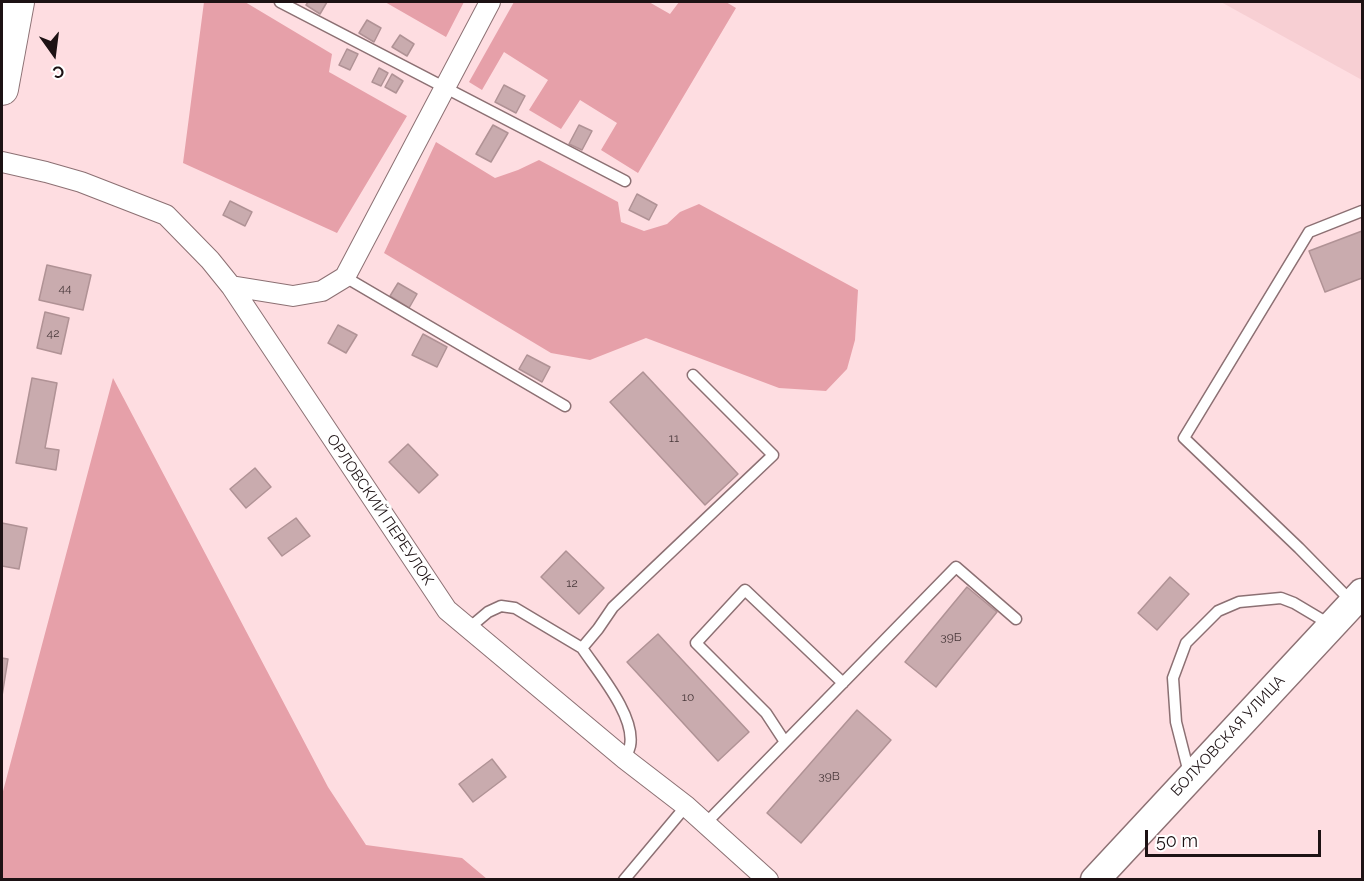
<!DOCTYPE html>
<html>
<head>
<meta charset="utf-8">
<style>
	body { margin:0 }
	#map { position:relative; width:1364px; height:881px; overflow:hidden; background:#fedde1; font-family:Raleway,sans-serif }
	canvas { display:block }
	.frame { position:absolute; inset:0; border:3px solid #1d1214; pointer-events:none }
	.north { position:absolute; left:24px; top:24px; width:60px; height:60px; -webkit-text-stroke:4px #fff; paint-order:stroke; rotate:166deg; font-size:16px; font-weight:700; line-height:24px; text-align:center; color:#1d1214 }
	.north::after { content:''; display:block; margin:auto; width:21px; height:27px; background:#1d1214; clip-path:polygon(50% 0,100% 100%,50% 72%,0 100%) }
	.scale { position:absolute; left:1145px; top:830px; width:176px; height:27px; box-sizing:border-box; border:3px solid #1d1214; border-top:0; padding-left:8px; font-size:18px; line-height:21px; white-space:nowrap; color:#1d1214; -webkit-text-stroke:4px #fff; paint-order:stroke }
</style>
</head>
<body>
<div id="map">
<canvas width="1364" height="881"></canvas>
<div class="frame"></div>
<div class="north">С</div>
<div class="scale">50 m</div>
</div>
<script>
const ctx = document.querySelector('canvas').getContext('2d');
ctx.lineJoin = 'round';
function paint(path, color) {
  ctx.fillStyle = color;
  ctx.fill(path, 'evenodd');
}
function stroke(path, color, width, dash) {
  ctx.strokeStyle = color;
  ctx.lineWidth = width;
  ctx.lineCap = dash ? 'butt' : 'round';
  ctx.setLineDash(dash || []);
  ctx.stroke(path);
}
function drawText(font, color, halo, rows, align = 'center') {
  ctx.font = font + ' Raleway,sans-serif';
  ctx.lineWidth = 6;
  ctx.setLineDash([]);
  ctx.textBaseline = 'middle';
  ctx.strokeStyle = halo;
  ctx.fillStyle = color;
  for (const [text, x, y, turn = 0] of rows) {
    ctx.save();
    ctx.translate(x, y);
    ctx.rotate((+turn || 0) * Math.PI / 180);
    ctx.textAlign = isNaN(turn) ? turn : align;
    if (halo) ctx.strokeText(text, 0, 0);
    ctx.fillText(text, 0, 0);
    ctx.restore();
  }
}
paint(new Path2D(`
	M1221 2H1362V80Z`), '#f7cfd3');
paint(new Path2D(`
	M204 2H245L332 54 329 72 407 116 337 233 183 163Z
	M385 2H464L446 37Z
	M514 2H649L670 14 679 2H726L736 8 638 173 601 150 617 123 580 100 561 129 529 110 548 80 504 52 482 90 469 82Z
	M436 142 495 178 518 170 539 160 618 202 621 222 644 231 667 224 680 212 699 204 858 290 855 340 847 369 826 391 779 388 646 338 590 360 551 353 384 253Z
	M113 378 328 787 366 845 462 858 487 879H2V795Z`), '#e6a0a9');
const building = new Path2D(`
	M308 2H327L320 14 306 5Z
	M367 20 381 28 374 42 359 33Z
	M400 35 414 44 407 56 392 47Z
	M347 49 358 54 350 70 339 65Z
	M379 68 388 73 381 86 372 82Z
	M392 74 403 81 396 93 385 87Z
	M504 85 525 96 516 113 495 102Z
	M493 125 508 133 491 162 476 154Z
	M579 125 592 131 582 150 569 144Z
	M637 194 657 205 649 220 629 210Z
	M230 201 252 212 245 226 223 215Z
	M1362 231V278L1325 292 1309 251Z
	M47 265 91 275 83 310 39 300Z
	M398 283 417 294 409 308 390 296Z
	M45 312 69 318 61 354 37 348Z
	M338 325 357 335 346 353 328 343Z
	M423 334 447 347 437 367 412 355Z
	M527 355 550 367 542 382 519 369Z
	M643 372 738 474 705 505 610 402Z
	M32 378 57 383 45 448 59 450 56 470 16 463Z
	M408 444 438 475 419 493 389 462Z
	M255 468 271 487 246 508 230 489Z
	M296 518 310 536 282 556 268 538Z
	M2 523 27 528 19 569 2 566Z
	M566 551 604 588 579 614 541 577Z
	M1170 577 1189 594 1157 630 1138 613Z
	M967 587 997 612 936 687 905 662Z
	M658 634 749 732 718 761 627 662Z
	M2 658 8 659 2 696Z
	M857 710 891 740 801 843 767 813Z
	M492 759 506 777 473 802 459 784Z`);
paint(building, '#c9abae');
stroke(building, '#b09295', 1.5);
const service = new Path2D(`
	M280 2 625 181
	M345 277 565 406
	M1353 603 1299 548 1184 438 1309 232 1362 211
	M469 628 488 612 501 606 515 608 582 648
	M785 742 766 713 696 643 745 590 843 683
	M625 759C627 755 629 750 630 746 636 716 598 672 582 648L598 629 613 607 773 455 693 375
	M1189 773 1176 722 1173 678 1186 643 1218 611 1239 602 1281 598 1294 603 1331 625
	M705 824 956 567 1016 619
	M624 880 686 806`);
const minor = new Path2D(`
	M2 162 46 172 81 182 166 215 210 260 231 286 447 610 625 759 686 806 768 880
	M231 286 293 296 322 291 345 277 490 2`);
const secondary = new Path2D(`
	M1095 880 1362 593`);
const primary = new Path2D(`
	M2 89 18 2`);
stroke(service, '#8c7073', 13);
stroke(minor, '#8c7073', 22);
stroke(secondary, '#8c7073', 31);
stroke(primary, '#8c7073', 34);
stroke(service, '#fff', 10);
stroke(minor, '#fff', 20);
stroke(secondary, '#fff', 28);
stroke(primary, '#fff', 32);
drawText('12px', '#48383a', null, [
	["44",65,288],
	["42",53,333],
	["11",674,438],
	["12",572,583],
	["39Б",951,637],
	["10",688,697],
	["39В",829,776]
]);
drawText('15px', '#1d1214', '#fff', [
	["ОРЛОВСКИЙ ПЕРЕУЛОК",380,510,56],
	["БОЛХОВСКАЯ УЛИЦА",1228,736,-47]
]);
</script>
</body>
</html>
